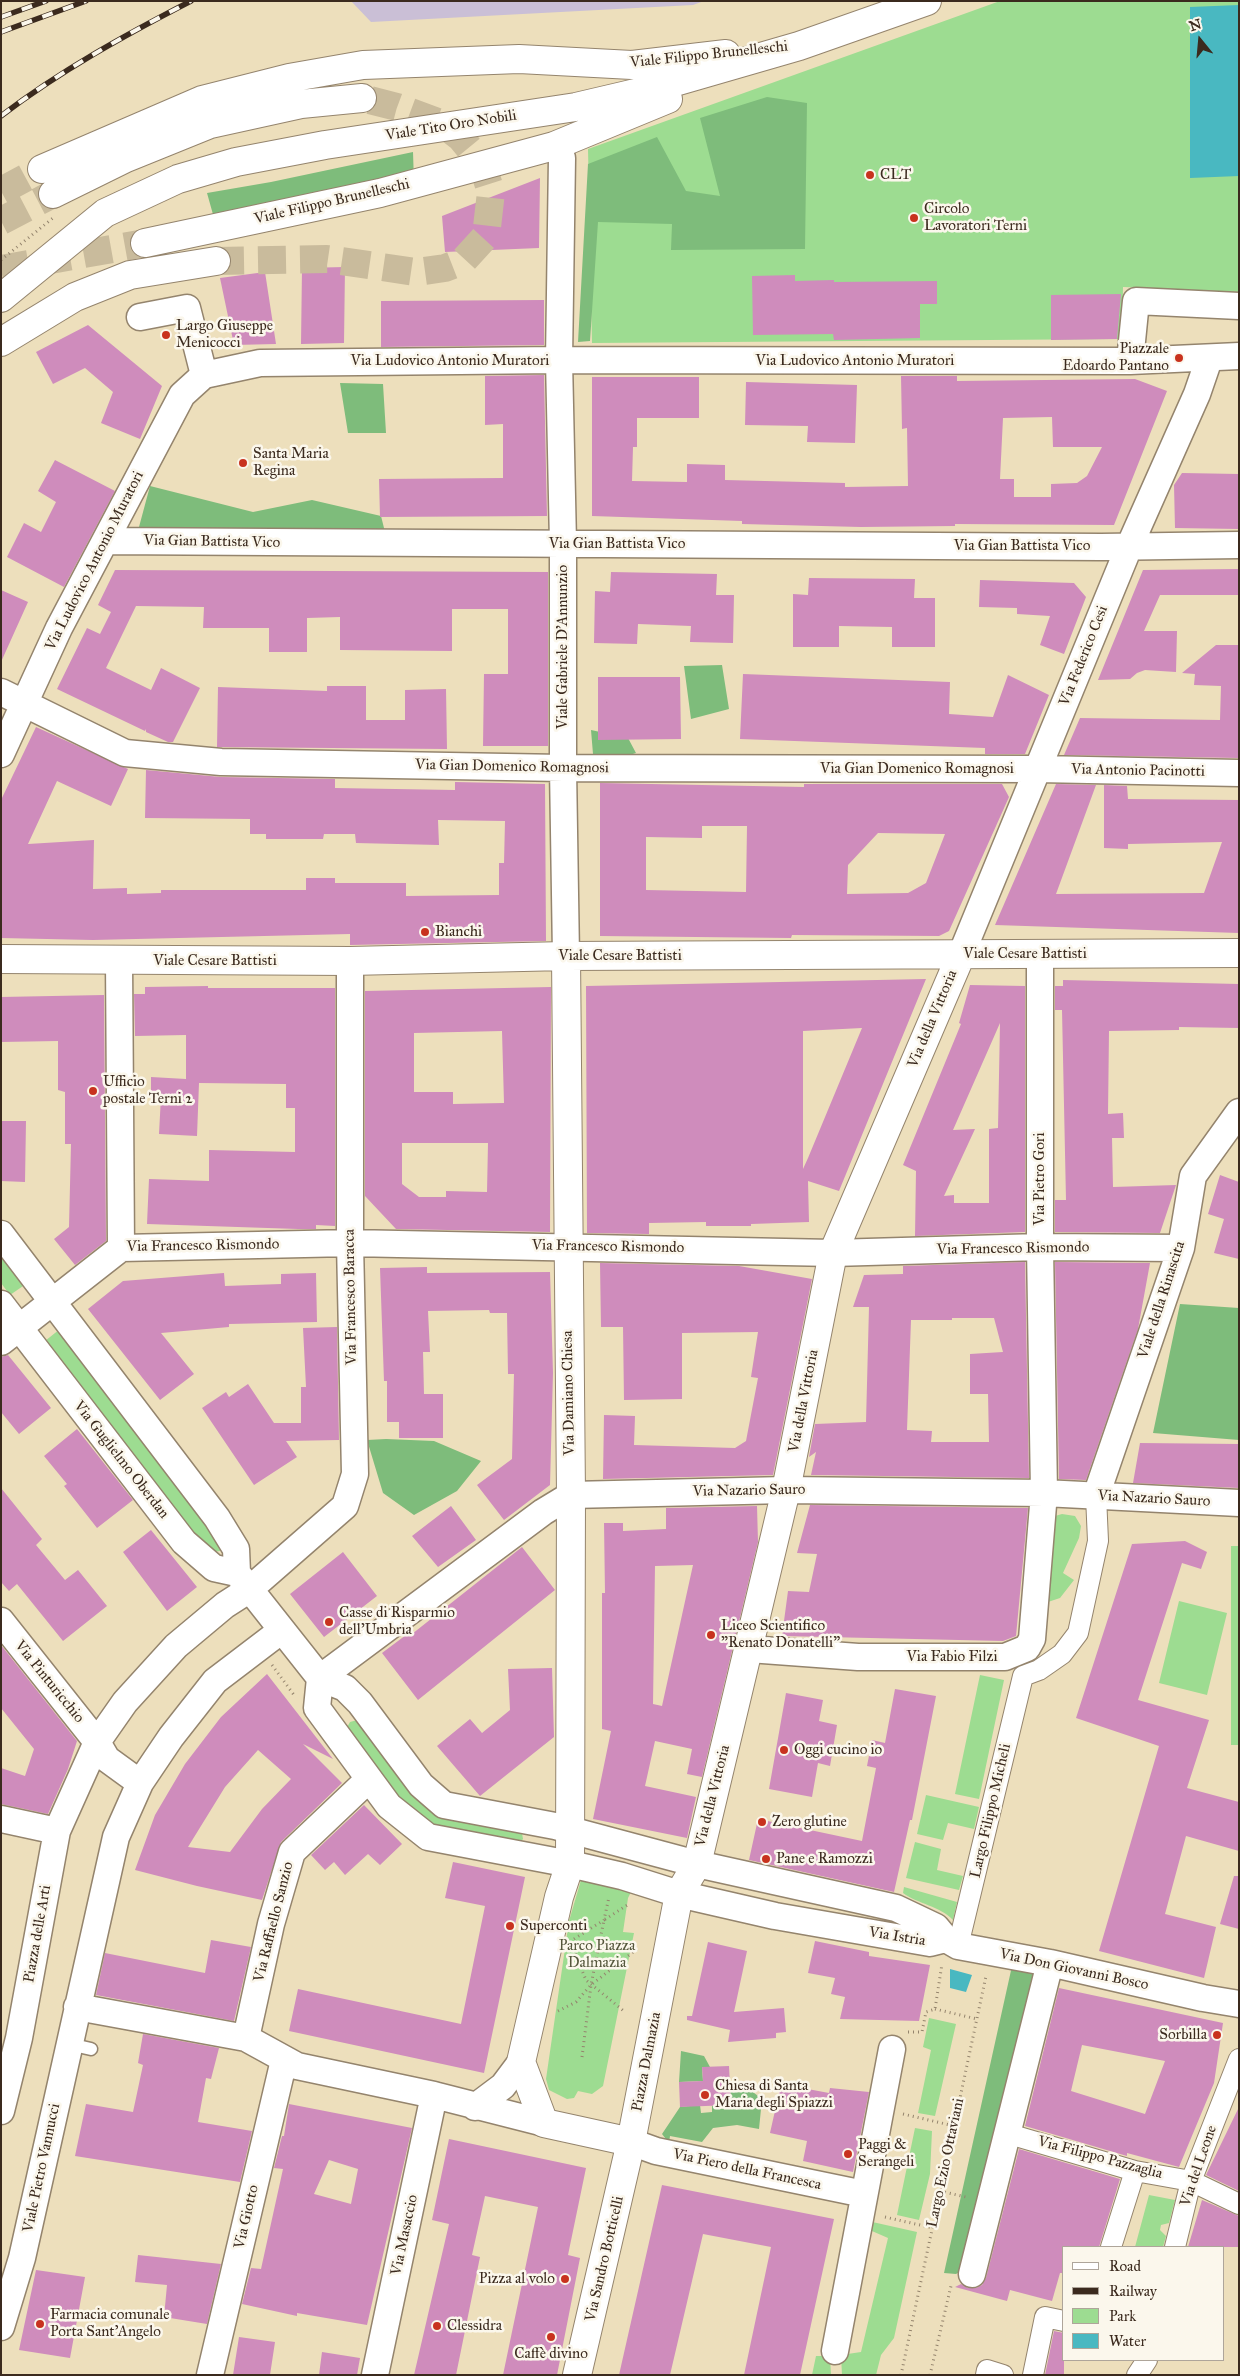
<!DOCTYPE html>
<html>
<head>
<meta charset="utf-8">
<style>
	body { margin:0 }
	#map { position:relative; width:1240px; height:2376px; overflow:hidden; background:#eddfbc; font-family:"IM FELL Great Primer",serif }
	canvas { display:block }
	.frame { position:absolute; inset:0; border:2px solid #3b2a1e; pointer-events:none }
	.legend { position:absolute; left:1062px; top:2246px; width:162px; height:115px; box-sizing:border-box; background:#fbf7ec; border:1px solid #aea59a; margin:0; padding:6px 9px; list-style:none; font-size:15px; color:#3b2a1e }
	.legend li { display:flex; align-items:center; gap:10px; height:25px }
	.legend b { width:25px; border:1px solid #aea59a }
	.north { position:absolute; left:1175px; top:15px; width:50px; height:50px; -webkit-text-stroke:4px #fbf7ec; paint-order:stroke; rotate:343deg; font-size:14px; font-weight:700; line-height:20px; text-align:center; color:#3b2a1e }
	.north::after { content:''; display:block; margin:auto; width:18px; height:22px; background:#3b2a1e; clip-path:polygon(50% 0,100% 100%,50% 72%,0 100%) }
</style>
</head>
<body>
<div id="map">
<canvas width="1240" height="2376"></canvas>
<div class="frame"></div>
<ul class="legend">
<li><b style="height:6px;background:#fff"></b>Road</li>
<li><b style="height:6px;background:#3b2a1e"></b>Railway</li>
<li><b style="height:14px;background:#9ddc91"></b>Park</li>
<li><b style="height:14px;background:#49b8c1"></b>Water</li>
</ul>
<div class="north">N</div>
</div>
<script>
const ctx = document.querySelector('canvas').getContext('2d');
ctx.lineJoin = 'round';
function paint(path, color) {
  ctx.fillStyle = color;
  ctx.fill(path, 'evenodd');
}
function stroke(path, color, width, dash) {
  ctx.strokeStyle = color;
  ctx.lineWidth = width;
  ctx.lineCap = dash ? 'butt' : 'round';
  ctx.setLineDash(dash || []);
  ctx.stroke(path);
}
function drawText(font, color, halo, rows, align = 'center') {
  ctx.font = font + ' "IM FELL Great Primer",serif';
  ctx.lineWidth = 5;
  ctx.setLineDash([]);
  ctx.textBaseline = 'middle';
  ctx.strokeStyle = halo;
  ctx.fillStyle = color;
  for (const [text, x, y, turn = 0] of rows) {
    ctx.save();
    ctx.translate(x, y);
    ctx.rotate((+turn || 0) * Math.PI / 180);
    ctx.textAlign = isNaN(turn) ? turn : align;
    if (halo) ctx.strokeText(text, 0, 0);
    ctx.fillText(text, 0, 0);
    ctx.restore();
  }
}
paint(new Path2D(`
	M351 1H704L693 5 371 22Z`), '#cabfd6');
paint(new Path2D(`
	M1000 1H1239V292L1123 287 1122 339 592 343 588 149Z
	M1 1252 26 1284 10 1295 1 1283Z
	M60 1329 223 1540 220 1551 206 1553 45 1341Z
	M1062 1514 1075 1516 1081 1526 1079 1538 1063 1573 1074 1580 1060 1598 1048 1602 1055 1516Z
	M1231 1546H1239V1745H1231Z
	M1179 1601 1227 1613 1207 1695 1159 1683Z
	M980 1675 1004 1680 979 1799 955 1794Z
	M361 1719 395 1771 521 1828 523 1839 516 1848 432 1828 406 1809 345 1731 350 1722Z
	M926 1795 979 1807 974 1829 948 1823 943 1840 917 1834Z
	M915 1842 941 1849 937 1870 963 1876 959 1890 906 1878Z
	M581 1880 632 1890 628 1898 623 1932 634 1933 603 2086 592 2094 578 2091 574 2098 567 2099 549 2090 546 2079 569 1921Z
	M904 1887 957 1902 953 1920C940 1906 918 1904 903 1893Z
	M929 2018 956 2024 935 2116 918 2113 931 2050 923 2047Z
	M915 2128 932 2131 930 2174 919 2220 897 2215Z
	M1149 2195 1175 2200 1169 2223 1161 2225 1160 2230 1166 2236 1163 2247H1135Z
	M868 2221 917 2232 894 2338 881 2355 876 2375H842L841 2355 861 2352 888 2238 865 2228Z
	M816 2356H830L831 2375H812Z`), '#9ddc91');
paint(new Path2D(`
	M767 97 807 103 805 249 671 250 672 224 598 222 590 341 578 342 588 164 657 137 686 191 720 196 700 118Z
	M413 152 414 182 214 218 207 193 271 182Z
	M340 383 383 384 386 433H348Z
	M150 486 253 512 312 500 381 516 387 540 139 527Z
	M722 665 729 709 691 719 684 666Z
	M591 730 628 738 636 753 594 766Z
	M1180 1304 1239 1308V1440L1153 1433Z
	M386 1439 434 1441 481 1461 457 1491 414 1515 383 1493 367 1440Z
	M1012 1966 1038 1972 970 2266 956 2274 944 2273Z
	M681 2051 704 2056 710 2067H702L703 2081 679 2082Z
	M741 2083 762 2099 759 2129 737 2125 713 2128 702 2142 670 2136 669 2143 662 2134 680 2107 700 2105 701 2113 712 2112V2106L731 2105 730 2085Z`), '#7ebc7b');
paint(new Path2D(`
	M1239 5V176L1190 178V7Z
	M950 1969 972 1975 966 1992 950 1988Z`), '#49b8c1');
paint(new Path2D(`
	M540 178 539 248 445 252 442 216Z
	M345 267 344 343 301 344 302 268Z
	M265 272 276 344 234 345 220 278Z
	M795 275V281L834 280V282L937 281V304H920V338L834 340 833 334 753 335 752 276Z
	M1121 294 1117 339 1051 340V295Z
	M544 300V345L381 347V301Z
	M88 325 162 386 140 439 101 423 113 392 85 368 53 384 36 352Z
	M544 375 547 516 380 517 379 479 503 478V424L485 425V376Z
	M901 376H957V381L1135 379 1167 391 1114 525 955 524V526L861 527 742 524V521L592 516V377H699V418H637V447H633L632 481 687 482V464L725 465V480L845 483V487L908 486 907 428 902 429ZM1052 417 1053 447H1102L1087 476 1077 483 1051 484V497H1014V479H1000L1003 418Z
	M746 382 857 385 855 443 807 442 808 426 745 425Z
	M55 460 115 491 64 587 7 557 24 523 41 532 56 502 38 491Z
	M1182 473 1239 474V529L1175 528 1174 485Z
	M1239 569V595H1160L1144 631H1177L1176 672 1145 670 1137 673 1130 679 1098 680 1143 570Z
	M115 570 548 572V746H483L484 674H508V609H452V651L340 650V617L307 618V652H269V628H203L204 607 136 606 106 668 151 690 161 668 200 688 173 742H168L146 732V729L145 731 57 689 87 628 100 634 111 612 98 605Z
	M611 572 717 574 716 595H734L733 643 690 642 691 626 638 624 637 644 594 643 595 591 610 592Z
	M809 578 915 579 914 598H935V647H892V627L839 626V647H793V594L808 595Z
	M980 580 1074 583 1086 597 1064 654 1040 645 1050 616 1017 614V608L979 607Z
	M1 590 28 602 1 662Z
	M1216 645H1239V758L1064 755 1080 718 1220 720 1221 686 1194 685 1195 674 1182 673Z
	M743 674 950 682 949 714 993 717 1008 675 1049 695 1025 754H985V748L740 739Z
	M598 677H680L681 739 598 740Z
	M327 686H366V720H405V690L446 689 447 749 217 747 218 687 327 691Z
	M36 727 128 769 111 806 57 781 28 844 94 840 93 889 127 888V894L161 893V890H306V878H335V883H406V896L499 895V863H504L505 821 438 820 439 845 356 843 355 834H324L323 839H266V834H250V819L145 818 146 770 221 777 335 779V788L455 790V782L545 784 546 941 350 945V934L93 940 1 938V800Z
	M600 783 804 787V784H1002L1009 797 949 931 939 936 792 935 791 938 600 936ZM702 826H747L746 892 646 890V837L702 838ZM878 833 945 834 926 883 908 893 847 894 848 865Z
	M1056 784 1096 785 1056 894 1204 893 1222 842 1128 844V849L1104 848V785L1127 786 1128 799 1239 800V933L995 925Z
	M926 979 839 1191 808 1181 809 1222 751 1224V1226H706V1222L649 1223V1234L587 1233 586 986ZM862 1028 808 1158 803 1169V1031Z
	M1063 980 1239 984V1028L1179 1027V1030L1109 1031 1108 1114 1123 1113 1124 1138H1112L1113 1187 1176 1185 1160 1233 1055 1232V1200H1066L1062 1010H1055V986H1063Z
	M970 985 1025 986V1232L915 1236 916 1171 903 1165 961 1024 959 1023ZM1000 1023 998 1128 989 1129V1203H954V1195L944 1196 975 1129 953 1130Z
	M208 986V988H335V1226L316 1225V1229H298L147 1224 149 1179 209 1181V1150L295 1152V1108H286V1084L199 1083 197 1136 159 1134 161 1096H151V1077L186 1079V1035L135 1036 134 994H145V987Z
	M551 987 550 1232 396 1229 365 1196V991ZM502 1031 504 1103 453 1104V1092H414V1033ZM402 1143H488L487 1192 446 1191V1197H419L402 1184Z
	M104 995 106 1241 75 1265 54 1239 69 1227 71 1144H65V1092L58 1090V1041L1 1042V997Z
	M1 1121H26L25 1182 1 1181Z
	M1220 1175 1239 1182V1259L1214 1253 1224 1219 1208 1214Z
	M1025 1262 1029 1478 811 1475 816 1452 809 1457 815 1424 866 1422 869 1307H853L864 1275 903 1274V1266ZM952 1318H994L1003 1352 970 1354V1394H988L989 1442H931L932 1431 907 1430 911 1320H952Z
	M1055 1262 1150 1263 1138 1329 1086 1480 1059 1479Z
	M600 1263 739 1266 812 1279 773 1475 603 1479 604 1415 635 1416 634 1445 735 1448 746 1441 758 1378 751 1377 758 1332 682 1333V1399L624 1400 623 1327H601Z
	M427 1267V1273L550 1272 553 1373 550 1485 504 1520 477 1485 512 1459 514 1374H508L507 1313H490L489 1310 428 1311 430 1352H423L424 1394H443V1438H399V1422H387V1381H384L380 1268Z
	M224 1273 225 1286 281 1284V1274L316 1273 317 1322 229 1324V1327L161 1333 194 1374 160 1400 88 1309 123 1281Z
	M337 1327 339 1440 286 1441 297 1457 254 1485 202 1408 226 1392 229 1397 248 1384 274 1423H301V1387H306L303 1328Z
	M8 1355 51 1408 19 1434 1 1412V1357Z
	M77 1429 133 1500 97 1528 64 1486 67 1484 44 1456Z
	M1140 1443 1239 1444V1488L1133 1483Z
	M1 1488 42 1539 36 1545 65 1580 78 1570 107 1606 63 1641 17 1584 9 1591 1 1582Z
	M810 1505 1028 1508 1016 1636 1003 1641 782 1636 788 1591 809 1592 817 1554 797 1553Z
	M451 1506 476 1540 438 1567 412 1536Z
	M757 1506 758 1542 702 1777 687 1774 692 1749 655 1741 645 1786 696 1797 687 1838 593 1819 611 1731 602 1729V1593H605L604 1523H623V1531L666 1529V1508ZM693 1565 662 1706 653 1704 655 1566Z
	M151 1530 197 1587 167 1611 123 1552Z
	M1185 1541 1207 1552 1201 1569 1182 1563 1138 1700 1209 1720 1187 1788 1239 1802V1851L1186 1836 1165 1914 1216 1927 1204 1978 1099 1951 1159 1746 1076 1718 1132 1544Z
	M522 1547 555 1590 418 1700 382 1653 410 1632 412 1634Z
	M343 1552 377 1596 324 1637 290 1594Z
	M1 1645 77 1741 68 1769 48 1814 1 1804V1768L25 1776 34 1749 1 1708Z
	M552 1668 554 1737 480 1796 437 1746 470 1719 482 1733 510 1710 508 1669Z
	M267 1674 333 1759 303 1744 342 1783 281 1842 262 1900 197 1886 135 1870 155 1815 185 1764 221 1717ZM258 1750 291 1779 262 1809 230 1852 188 1847 225 1787Z
	M895 1689 936 1696 912 1820H910L894 1892 749 1860 758 1819 862 1841 876 1768 867 1766 872 1740 885 1743Z
	M786 1693 823 1700 819 1721 837 1725 830 1766 818 1763 812 1797 769 1789Z
	M364 1805 402 1844 380 1865 368 1854 345 1875 334 1862 325 1870 311 1855Z
	M453 1862 525 1877 484 2073 289 2031 298 1989 461 2024 485 1906 445 1898Z
	M1234 1876H1239V1929L1220 1924Z
	M211 1940 251 1947 234 2021 96 1995 105 1953 205 1973Z
	M815 1941 869 1952V1956L930 1965 919 2021 840 2019 845 1997 831 1994 835 1978 808 1973Z
	M708 1942 747 1951 734 2012 784 2008 786 2032 776 2033V2038L728 2042 730 2030 687 2020V2016H692Z
	M1059 1988 1223 2023 1214 2083 1179 2167 1127 2153V2156L1025 2126ZM1082 2045 1165 2061 1145 2114 1071 2091Z
	M143 2034 219 2048 211 2079 206 2078 198 2122 252 2131 240 2182 75 2156 86 2104 133 2112 143 2065 138 2063Z
	M729 2066 731 2105 680 2107 679 2082 703 2081 702 2067Z
	M781 2084 829 2093 830 2088 869 2092 853 2172 803 2161 807 2141 770 2133Z
	M289 2104 412 2128 367 2325 297 2313V2316L242 2304 251 2268 261 2269 283 2169 274 2168 282 2136H284ZM329 2160 358 2169 351 2204 314 2194Z
	M1239 2107V2191L1206 2175Z
	M449 2139 586 2168 568 2255 580 2258 557 2375H503L538 2207 485 2196 472 2255 480 2257 456 2375H414L449 2224 432 2220Z
	M1019 2149 1120 2179 1099 2247H1064V2273H1060L1052 2301 1010 2290 1007 2301 955 2287 961 2284 968 2288H976L982 2285 986 2278Z
	M662 2185 834 2219 800 2375H744L771 2247 703 2234 670 2375H619Z
	M1202 2200 1239 2216V2247H1188Z
	M138 2255 221 2264 207 2324 164 2317 167 2285 135 2282Z
	M36 2270 85 2277 70 2358 19 2350Z
	M1054 2331 1064 2333V2375H1045Z
	M239 2337 275 2342 270 2375H233Z
	M322 2352 360 2358 357 2375H319Z`), '#cf8cbc');
stroke(new Path2D(`
	M1 191 42 169
	M1 221 53 194
	M216 261 327 259 416 272 445 268 463 261 486 236 491 192 485 173 475 155 461 138 443 124 397 107 362 98
	M1 269 145 243`), '#c9bb9c', 28, [28, 14]);
const service = new Path2D(`
	M69 2044 91 2049`);
const pedestrian = new Path2D(`
	M958 1946 1023 1676 1039 1670 1062 1654 1078 1633 1098 1541 1096 1496
	M1009 2134 1135 2171 1191 2181 1239 2204
	M1111 2247 1135 2171
	M1175 2247 1191 2181 1239 2059
	M986 2375 987 2370 1003 2375
	M1033 2375 1045 2317 1064 2321
	M1137 2375 1147 2360`);
const minor = new Path2D(`
	M562 158 559 360 563 543V768L566 956
	M1239 306 1136 301 1130 361 1239 356
	M140 317 187 308 204 375
	M105 541 1101 547 1239 545
	M1 692 125 753 221 762 563 768 1038 769 1239 773
	M1 754 59 628 182 395 204 375 260 363 559 360 1130 361
	M961 955 1129 547 1197 394 1209 359
	M119 961 121 1248
	M1 1234 217 1518 236 1549 237 1573 214 1568 184 1542 1 1304
	M1 1342 121 1248 350 1243 833 1253 1040 1247 1181 1248
	M1096 1496 1181 1248 1193 1176 1239 1112
	M237 1573 320 1678 543 1512 571 1495 786 1490 1044 1493 1239 1503
	M1 1621 97 1742 107 1759 140 1783
	M749 1649 858 1657H1005L1027 1648 1032 1639 1044 1493 1040 1247V954
	M1 1819 57 1831
	M946 1939 930 1943 775 1916 679 1894 622 1876 570 1864 428 1837 389 1806 317 1708 320 1678 345 1688 360 1703 421 1785 444 1805 555 1826 697 1864 896 1908 936 1927 946 1939 958 1946 1050 1963 1203 1998 1239 2004
	M77 2007 246 2038 297 2066 434 2095 544 2123
	M246 2038 271 1924 292 1852 369 1779
	M475 2107 503 2086 521 2062
	M1 2111 19 2038 57 1831 97 1742 125 1702 176 1646 225 1605 250 1589 345 1506 355 1474 350 1243V961
	M631 2142 656 2151 864 2194
	M972 2274 1050 1963
	M1 2327 22 2258 116 1837 140 1783 171 1737 215 1681 282 1630
	M835 2351 892 2049
	M210 2375 284 2060
	M375 2375 434 2095`);
const tertiary = new Path2D(`
	M42 169 202 100 289 78 363 65 519 59 632 65 726 54
	M53 194 126 158 210 124 301 104 362 98
	M145 243 380 193 554 146 668 99
	M1 298 105 213 178 179 236 162 325 145 576 107 640 92 799 46 927 1
	M1 342 75 297 130 275 216 261
	M566 956 571 1495 570 1864 559 1897 521 2062 544 2123 631 2142 679 1894 697 1864 786 1490 833 1253 961 955
	M1 959 350 961 566 956 1239 953
	M577 2375 631 2142`);
stroke(service, '#94846d', 15);
stroke(pedestrian, '#94846d', 22);
stroke(minor, '#94846d', 29);
stroke(tertiary, '#94846d', 30);
stroke(new Path2D(`
	M1 260 53 218
	M272 1665 294 1695
	M574 1939 604 1920 609 1897
	M573 1949 586 1980 625 2012
	M935 2009 977 2019
	M558 2011 576 2002 591 1985 637 1949
	M908 2032H922L926 2012 935 2009 942 1964
	M582 2057 591 1985 604 1920 629 1904
	M903 2114 954 2126
	M940 2191 966 2197
	M885 2217 933 2228
	M901 2375 986 1976
	M930 2375 951 2286`), '#94846d', 3, [1, 4]);
stroke(service, '#fff', 12);
stroke(pedestrian, '#fff', 20);
stroke(minor, '#fff', 26);
stroke(tertiary, '#fff', 28);
const rail = new Path2D(`
	M1 17 46 1
	M1 32 86 1
	M1 116C60 71 125 35 191 1`);
stroke(rail, '#3b2a1e', 5.5);
stroke(rail, '#fbf7ec', 4, [11]);
for (const [x, y, r, color] of [
	[870,175,5,"#c8321e"],
	[914,218,5,"#c8321e"],
	[166,335,5,"#c8321e"],
	[1179,358,5,"#c8321e"],
	[243,463,5,"#c8321e"],
	[425,932,5,"#c8321e"],
	[93,1091,5,"#c8321e"],
	[329,1622,5,"#c8321e"],
	[711,1635,5,"#c8321e"],
	[784,1750,5,"#c8321e"],
	[762,1822,5,"#c8321e"],
	[766,1859,5,"#c8321e"],
	[510,1926,5,"#c8321e"],
	[1217,2035,5,"#c8321e"],
	[705,2095,5,"#c8321e"],
	[848,2154,5,"#c8321e"],
	[565,2279,5,"#c8321e"],
	[40,2324,5,"#c8321e"],
	[437,2326,5,"#c8321e"],
	[551,2337,5,"#c8321e"]
]) {
  const dot = new Path2D();
  dot.arc(x, y, r, 0, 2 * Math.PI);
  ctx.fillStyle = color;
  ctx.fill(dot);
  stroke(dot, '#fbf7ec', 2);
}
drawText('15px', '#3b2a1e', '#fbf7ec', [
	["Viale Filippo Brunelleschi",709,55,-6],
	["Viale Tito Oro Nobili",451,126,-9],
	["Viale Filippo Brunelleschi",332,202,-13],
	["Via Ludovico Antonio Muratori",450,361],
	["Via Ludovico Antonio Muratori",855,361],
	["Via Gian Battista Vico",212,542,1],
	["Via Gian Battista Vico",617,544],
	["Via Gian Battista Vico",1022,546],
	["Via Ludovico Antonio Muratori",95,561,-63],
	["Viale Gabriele D'Annunzio",563,647,-90],
	["Via Federico Cesi",1084,656,-68],
	["Via Gian Domenico Romagnosi",512,767,1],
	["Via Gian Domenico Romagnosi",917,769],
	["Via Antonio Pacinotti",1138,771,1],
	["Viale Cesare Battisti",1025,954],
	["Viale Cesare Battisti",620,956],
	["Viale Cesare Battisti",215,961],
	["Via della Vittoria",933,1019,-67],
	["Via Pietro Gori",1040,1179,-90],
	["Via Francesco Rismondo",203,1246,-1],
	["Via Francesco Rismondo",608,1247,1],
	["Via Francesco Rismondo",1013,1249,-1],
	["Via Francesco Baracca",351,1297,-91],
	["Viale della Rinascita",1162,1300,-72],
	["Via Damiano Chiesa",569,1393,-91],
	["Via della Vittoria",804,1401,-79],
	["Via Guglielmo Oberdan",121,1460,52],
	["Via Nazario Sauro",749,1491,-1],
	["Via Nazario Sauro",1154,1499,3],
	["Via Fabio Filzi",952,1657],
	["Via Pinturicchio",49,1682,51],
	["Via della Vittoria",713,1796,-76],
	["Largo Filippo Micheli",991,1811,-77],
	["Via Raffaello Sanzio",274,1922,-76],
	["Piazza delle Arti",38,1934,-80],
	["Via Istria",897,1937,9],
	["Via Don Giovanni Bosco",1074,1970,12],
	["Piazza Dalmazia",647,2062,-79],
	["Via Filippo Pazzaglia",1100,2158,15],
	["Largo Ezio Ottaviani",946,2163,-78],
	["Via del Leone",1199,2166,-71],
	["Viale Pietro Vannucci",42,2168,-78],
	["Via Piero della Francesca",747,2170,12],
	["Via Giotto",247,2217,-77],
	["Via Masaccio",405,2235,-78],
	["Via Sandro Botticelli",605,2259,-77]
]);
drawText('15px', '#3b2a1e', '#fbf7ec', [
	["CLT",880,175],
	["Circolo",924,209],
	["Lavoratori Terni",924,226],
	["Largo Giuseppe",176,326],
	["Menicocci",176,343],
	["Piazzale",1169,349,"right"],
	["Edoardo Pantano",1169,366,"right"],
	["Santa Maria",253,454],
	["Regina",253,471],
	["Bianchi",435,932],
	["Ufficio",103,1082],
	["postale Terni 2",103,1099],
	["Casse di Risparmio",339,1613],
	["dell'Umbria",339,1630],
	["Liceo Scientifico",721,1626],
	["\"Renato Donatelli\"",721,1643],
	["Oggi cucino io",794,1750],
	["Zero glutine",772,1822],
	["Pane e Ramozzi",776,1859],
	["Superconti",520,1926],
	["Sorbilla",1207,2035,"right"],
	["Chiesa di Santa",715,2086],
	["Maria degli Spiazzi",715,2103],
	["Paggi &",858,2145],
	["Serangeli",858,2162],
	["Pizza al volo",555,2279,"right"],
	["Farmacia comunale",50,2315],
	["Porta Sant'Angelo",50,2332],
	["Clessidra",447,2326],
	["Caffè divino",551,2354,"center"]
], 'left');
drawText('15px', '#54563b', '#fbf7ec', [
	["Parco Piazza",597,1946],
	["Dalmazia",597,1963]
]);
</script>
</body>
</html>
